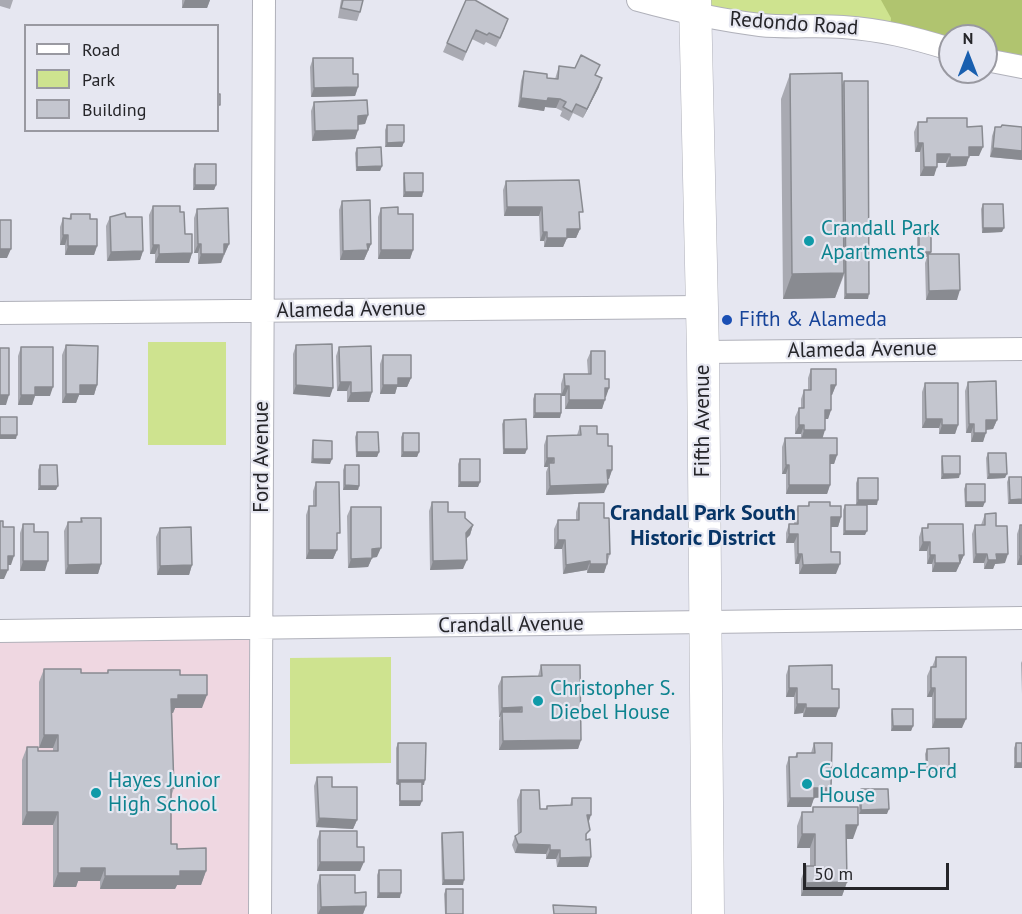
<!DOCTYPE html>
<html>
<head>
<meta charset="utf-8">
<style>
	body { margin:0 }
	#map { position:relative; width:1022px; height:914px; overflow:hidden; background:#e6e7f1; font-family:"PT Sans",sans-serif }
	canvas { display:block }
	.legend { position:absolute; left:24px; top:24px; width:195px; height:108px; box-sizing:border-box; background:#e6e7f1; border:2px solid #9999a1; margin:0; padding:8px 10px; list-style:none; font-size:18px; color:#252529 }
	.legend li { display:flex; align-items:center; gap:12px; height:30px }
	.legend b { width:30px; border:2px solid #9999a1 }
	.north { position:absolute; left:938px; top:24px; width:60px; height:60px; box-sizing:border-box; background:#e6e7f1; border:2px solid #9999a1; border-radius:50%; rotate:0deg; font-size:16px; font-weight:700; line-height:24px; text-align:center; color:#252529 }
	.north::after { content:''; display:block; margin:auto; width:21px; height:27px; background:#195faf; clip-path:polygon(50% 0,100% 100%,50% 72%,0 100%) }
	.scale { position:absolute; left:803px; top:863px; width:146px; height:27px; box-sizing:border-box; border:3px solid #252529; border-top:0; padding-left:8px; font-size:18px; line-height:21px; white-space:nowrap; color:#252529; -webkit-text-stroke:4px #e6e7f1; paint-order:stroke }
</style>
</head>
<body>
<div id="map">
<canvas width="1022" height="914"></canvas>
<ul class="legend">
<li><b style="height:8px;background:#fff"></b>Road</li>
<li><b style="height:16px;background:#cee38f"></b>Park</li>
<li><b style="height:16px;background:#c4c6cf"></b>Building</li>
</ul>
<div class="north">N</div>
<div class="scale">50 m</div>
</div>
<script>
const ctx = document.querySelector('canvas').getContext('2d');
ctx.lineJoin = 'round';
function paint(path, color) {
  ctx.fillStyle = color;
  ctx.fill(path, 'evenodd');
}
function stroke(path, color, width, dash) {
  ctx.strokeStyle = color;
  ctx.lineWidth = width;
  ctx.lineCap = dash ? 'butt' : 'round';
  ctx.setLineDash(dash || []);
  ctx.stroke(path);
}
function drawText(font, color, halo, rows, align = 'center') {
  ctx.font = font + ' "PT Sans",sans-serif';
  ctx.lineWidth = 4.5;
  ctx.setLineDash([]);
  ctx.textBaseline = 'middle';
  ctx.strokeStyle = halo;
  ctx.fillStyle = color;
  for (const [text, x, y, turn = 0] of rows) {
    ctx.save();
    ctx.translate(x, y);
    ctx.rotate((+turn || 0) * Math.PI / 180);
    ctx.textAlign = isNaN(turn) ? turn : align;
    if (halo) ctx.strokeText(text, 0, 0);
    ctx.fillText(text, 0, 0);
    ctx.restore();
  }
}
paint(new Path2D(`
	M261 629 260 914H0V631Z`), '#efd7e1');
paint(new Path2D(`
	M638 0H1022L986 36H950Z
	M148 342H226V445H148Z
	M391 657V763L290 764V658Z`), '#cee38f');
paint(new Path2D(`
	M881 0H1022V67L986 60V36H950V49L890 32 891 18Z`), '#b0c46f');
const street = new Path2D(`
	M638 0C678 11 719 20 760 25 787 28 815 25 843 27 883 30 911 37 950 49
	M986 60 1022 67
	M0 313 702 307
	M703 352 1022 349
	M0 631 1022 618
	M260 914 264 0`);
const secondary = new Path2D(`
	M695 0 703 352 708 914`);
stroke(street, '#b0b1ba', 24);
stroke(secondary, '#b0b1ba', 33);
stroke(street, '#fff', 22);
stroke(secondary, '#fff', 32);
paint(new Path2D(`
	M0 0H13L10 9 0 6Z
	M182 0H210L207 8H182Z
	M341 0H363L360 12 357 21 338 18Z
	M466 0 505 28 496 47 486 42 484 45 472 39 463 61 443 52Z
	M313 58 353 74 358 87 355 96 311 97 310 67Z
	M559 66 596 75 599 87 583 118 573 113 569 121 560 116 562 111 556 108 545 107 544 111 518 107 521 81 524 71 547 78 555 79Z
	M790 74 842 85 844 81 868 299H844V275L835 298 783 299 781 99Z
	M314 102 368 115 365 124 358 125V130L355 139 312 141 311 111Z
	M927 118 967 127 979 156H969L966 166 946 167V163H937L934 176H920V152H915L914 132 918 122H926Z
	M387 125 404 142 402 147H385V130Z
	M1002 125 1022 127V160L990 157 992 136 995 127H1001Z
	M357 148 382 166 380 171H356L355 153Z
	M195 164 216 185 214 190H193V169Z
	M404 173 423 192 422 197H403V178Z
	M506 181 580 221V229L576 238H567L563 247H544V241H540L539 216H504L503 190Z
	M342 201 371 244 364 260H340L339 210Z
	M983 204 1002 232 982 233 981 209Z
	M153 206 180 212 185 234 192 253 189 263H155V254H150L149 215Z
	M381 208 398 214 413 250 410 259H378V217Z
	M197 209 229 244 221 263 198 264V253H194V218Z
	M71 214 90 219 97 246 94 255H65V245H60V227L63 218 69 219Z
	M110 217H126L143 251 140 260 107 261 106 226Z
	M919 232 931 252 930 254 957 300H926L925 263 927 257H917V237Z
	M66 345 97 385 94 395H79L76 403H62V355Z
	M296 345 330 397 293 394V354Z
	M21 347 50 396H35L32 405H18V356Z
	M339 347 372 392 369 402H347V391H337L336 356Z
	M591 351 609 388 605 397 602 409H565V396H561V413L560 418H533V399L535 394H561V384L564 374H588L587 360Z
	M383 355 411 378 407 387H397L395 394H380V364Z
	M811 369 836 385 832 395H831V410L828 419H825L822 438 837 455 834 464H830V485L827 494H786V474H782V447L785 438H801V434H795V417L799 408H801V399L804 390H808V378Z
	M968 382 997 420 993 429 986 430 983 442H971V433H966L965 391Z
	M925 383 958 425 955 434H939V428H922V392Z
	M504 420 527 449 525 454H503L502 424Z
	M580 426 597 434 608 446 612 470 609 479H608L604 493 546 495V472L548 467H544V445L547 436 577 435Z
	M357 432 379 452 377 457H356L355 437Z
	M403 433 419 452 417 457H401V437Z
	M313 440 330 464 311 463 312 445Z
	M988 453 1005 478 987 479 986 458Z
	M942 456 959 478 941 479V461Z
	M460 459 480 482 478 487H458V464Z
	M40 465 56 490H38V470Z
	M345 465 359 486 358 490H343V470Z
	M1009 477H1022V504H1008L1007 482Z
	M858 478 877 505H867L865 535H843V510L845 505H856V483Z
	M316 482 337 550 333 559H306V515L309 506H313V491Z
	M966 484 983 507H965L964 489Z
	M432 502 448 512 465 518 473 525 470 535 466 538 463 569 430 570 429 511Z
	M809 502 830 506 841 517 838 527H831V552L836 574H799V564H795L794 543H786V533L789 524H794V515L798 506H808Z
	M579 503 604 518 610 554 604 573H587V570L563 574 562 549H554V529L558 520H576V512Z
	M351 507 377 557 372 558 368 567 348 568 347 516Z
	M985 514 996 526 1005 563 995 564 993 569H984V563H973L972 534 975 525H981Z
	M81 518 101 564 98 574H65L64 531 68 522H80Z
	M23 524 45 571H20V533Z
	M928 524 964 555 956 572H932V564H927V551H919V537L922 528H927Z
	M1020 525H1022V572V565H1017V534Z
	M160 528 192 565 189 575H157L156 537Z
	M936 657 962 728H932V697H927V676L931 667H932Z
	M1022 661V694L1021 663Z
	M541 665 581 740 578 749 499 750V721L500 717H499L498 686 502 677 538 676Z
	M789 666 832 689 836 717H803V713L794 714V697H786V675Z
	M44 669 81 673H107L108 670 180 675 202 708H175L173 713H172L174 788 171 797V844L206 871 201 885H177L175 889H100V881H78L76 887H53V825H22V760L27 747 38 751H53V748H39V682Z
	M892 709 913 726 911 731H891V714Z
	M398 743 424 785H422L420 806H399V785L396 784V748Z
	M814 743 827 797 814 798 811 807H787L786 766 789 757H795L797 753H811Z
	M1016 743 1022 768H1014V748Z
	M927 749 948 772H926L925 754Z
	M317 777 332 787 357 820 353 829 316 827 314 786Z
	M861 789 887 814H859V794Z
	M521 790 540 809H546L547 806 570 805 572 798 588 822 586 840 591 857 588 867H557L556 859H546V854L515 853 512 845 515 836 518 834 517 800Z
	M813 807 853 839H847V882L842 896H801V879L806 866H810V848H797V826L802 812H812Z
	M320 831 357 847 360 871H317V840Z
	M442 833 463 885H442L441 837Z
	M379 870 400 898H377V875Z
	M320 875 355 893 366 906 363 914H317V885Z
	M446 889 463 914H445L444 894Z`), '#a9aab2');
paint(new Path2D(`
	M185 0H210L207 8H182Z
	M602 78 599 87 583 118 587 109Z
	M358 87 355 96 311 97 314 88Z
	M521 98H548L560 99 556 108 545 107 544 111 518 107Z
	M368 115 365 124 354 125 358 116Z
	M358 130 355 139 312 141 315 131Z
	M404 142 402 147H385L387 143Z
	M918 143H923L920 152H915Z
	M969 147H983L979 156H966Z
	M993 148 1022 151V160L990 157Z
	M937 154H950L946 163H934Z
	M950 157H969L966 166 946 167Z
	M382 166 380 171H356L357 167Z
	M924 167H937L934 176H920Z
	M195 185H216L214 190H193Z
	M405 192H423L422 197H403Z
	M507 207H542L539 216H504Z
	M983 228H1004L1002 232 982 233Z
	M567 229H580L576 238H567L563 247H544L547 238Z
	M543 232H547L544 241H540Z
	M63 235H68L65 245H60Z
	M198 244H201L198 253H194Z
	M224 244H229L225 253 220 254Z
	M367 244H371L364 260H340L343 251Z
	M153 245H159L155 254H150Z
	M68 246H97L94 255H65Z
	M0 249H11L7 258H0Z
	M381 250H413L410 259H378Z
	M143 251 140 260 107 261 111 252Z
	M919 252H931L929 257 928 254 927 257H917Z
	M192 253 189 263H155L159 254Z
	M201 254H224L221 263 198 264Z
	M844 273 835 298 783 299 792 274Z
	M960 290 957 300H926L929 291Z
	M846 294H869L868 299H844Z
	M398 378H411L407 387H397L395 394H380L383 385Z
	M340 382H351L347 391H337Z
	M80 385H97L94 395H79L76 403H62L66 394Z
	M296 385 333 388 330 397 293 394Z
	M831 385H836L832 395H828Z
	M565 386H569L565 396H561Z
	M35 387H53L50 396H35L32 405H18L21 395Z
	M605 388H609L606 397H602Z
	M372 392 369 402H347L351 393Z
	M0 395H9L6 405H0Z
	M569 400H605L602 409H565Z
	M825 410H831L828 419H822Z
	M535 413H561L560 418H533Z
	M926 419H942L939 428H922Z
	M986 420H997L993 429 983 430Z
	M969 424H974L971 433H966Z
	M799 425H804L801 434H795Z
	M942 425H958L955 434H939Z
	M804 430H825L822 440H801Z
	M974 433H986L983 442H971Z
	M0 435H17L16 439H0Z
	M504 449H527L525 454H503Z
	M357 452H379L377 457H356Z
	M403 452H419L417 457H401Z
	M830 455H837L834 464H827Z
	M547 458H554L551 467 549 463 548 467H544Z
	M313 459H332L330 464 311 463Z
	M786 465H789L786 474H782Z
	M607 470H612L609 479H604Z
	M943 474H960L959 478 941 479Z
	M989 474H1007L1005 478 987 479Z
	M460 482H480L478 487H458Z
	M608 484 604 493 546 495 550 486Z
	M345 485 359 486 358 490H343Z
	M789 485H830L827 494H786Z
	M40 486H58L56 490H38Z
	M1022 499V504H1008L1010 500Z
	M858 500H878L877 505H856Z
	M966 502H985L983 507H965Z
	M831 517H841L838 527H828Z
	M473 525 470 535 463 542 466 533Z
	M845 531H867L865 535H843Z
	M789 534H798L794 543H786Z
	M558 540H565L562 549H554Z
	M923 542H930L927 551H919Z
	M381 548 377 557 368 558 372 549Z
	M309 550H337L333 559H306Z
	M798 554H802L799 564H795Z
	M976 554H987L984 563H973Z
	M996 554H1008L1005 563 995 564 993 569H984L988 560Z
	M930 555H935L932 564H927Z
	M959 555H964L956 572H932L935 563Z
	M8 556H14L11 565H4Z
	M1020 556H1022V565H1017Z
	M372 558 368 567 348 568 351 559Z
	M467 560 463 569 430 570 433 561Z
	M23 561H48L45 571H20Z
	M590 561 587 570 563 574 566 565Z
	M101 564 98 574H65L68 565Z
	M590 564H607L604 573H587Z
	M840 564 836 574H799L803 565Z
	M192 565 189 575H157L160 566Z
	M0 570H8L4 579H0Z
	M789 688H797L794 697H786Z
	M931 688H935L932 697H927Z
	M178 695H207L202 708H175L173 713H166L171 699Z
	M797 704H806L803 713 794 714Z
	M522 707 518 717 502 712 500 717H499L502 708Z
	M806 708H839L836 717H803Z
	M935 719H966L962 728H932Z
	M893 726H913L911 731H891Z
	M44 735H58L53 748H39Z
	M581 740 578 749 499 750 503 741Z
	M1016 763H1022V768H1014Z
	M949 767 948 772H926L927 768Z
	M398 780H425L424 785H400V782L399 785 396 784Z
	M814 788H831L827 797 811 798Z
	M790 798H814L811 807H787Z
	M400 801H422L420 806H399Z
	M889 809 887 814H859L861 810Z
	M27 812H58L53 825H22Z
	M587 815H591L588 824Z
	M319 818 357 820 353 829 316 827Z
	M846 825H858L853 839H842Z
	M802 834H815L810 848H797Z
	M518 844 550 845 546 854 515 853Z
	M550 850H560L556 859H546Z
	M591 857 588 867H557L560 858Z
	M320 862H364L360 871H317Z
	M81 868H105L100 881H78L76 887H53L58 873Z
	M180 871H206L201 885H177L175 889H100L105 876Z
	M444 880H464L463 885H442Z
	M847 882 842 896H801L806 883Z
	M379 893H401L400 898H377Z
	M366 906 363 914H318L321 907Z`), '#898b91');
const building = new Path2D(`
	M343 0H363L360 12 341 8Z
	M466 0H475L508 19 500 38 489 33 487 35 476 30 466 52 447 43Z
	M581 55 600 65 595 75 602 78 587 109 576 104 572 112 563 107 566 102 560 99 548 98 547 101 521 98 524 71 547 74V78L558 79 559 66 575 68Z
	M313 58H353V74H358V87L314 88Z
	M842 73 844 273 792 274 790 74Z
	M844 81H868L869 294H846Z
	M218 94H220V105H218Z
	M367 100 368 115 358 116V130L315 131 314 102Z
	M927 118H967V127L982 126 983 147H969V157H950V154H937V167H924L923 143H918V122H927Z
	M387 125H404V142L387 143Z
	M1002 125 1022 127V151L993 148 995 127H1001Z
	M381 147 382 166 357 167V148Z
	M195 164H216V185H195Z
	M404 173H423V192H405Z
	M579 180 583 212H579L580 229H567V238H547V232H543L542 207H507L506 181Z
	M370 200 371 244H367L368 250 343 251 342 201Z
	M983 204H1003L1004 228H983Z
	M153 206H180V212H184L185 234H192V253L159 254V245H153Z
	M398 207V214H413V250H381V208Z
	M228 208 229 244H224V254H201V244H198L197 209Z
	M125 213 126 217H142L143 251 111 252 110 217Z
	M71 214H90V219H97V246H68V235H63V218L71 219Z
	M0 220H11V249H0Z
	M919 232 931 233V252H919Z
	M928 254H959L960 290 929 291Z
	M332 344 333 388 296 385V345Z
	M66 345 98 346 97 385H80V394H66Z
	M371 346 372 392 351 393V382H340L339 347Z
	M21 347H53V387H35V395H21Z
	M0 348H9V395H0Z
	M591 351H605V379H609V388H605V400H569V386H565L564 374H591Z
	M383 355H411V378H398V385H383Z
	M811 369H836V385H831V410H825V430H804V425H799V408H804V390H811Z
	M996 381 997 420H986V433H974V424H969L968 382Z
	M925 383H958V425H942V419H926Z
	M535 394H561V413H535Z
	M0 417H17V435H0Z
	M526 419 527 449H504V420Z
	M580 426H597V434H608V446H612V470H607L608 484 550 486 549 463H554V458H547V436L581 435Z
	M357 432H378L379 452H357Z
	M403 433H419V452H403Z
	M785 438H837V455H830V485H789V465H786Z
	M313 440 332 441V459H313Z
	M988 453H1006L1007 474H989Z
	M942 456H960V474H943Z
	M460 459H480V482H460Z
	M40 465H57L58 486H40Z
	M345 465H359V486L345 485Z
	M1009 477H1022V499L1010 500Z
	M858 478H878V500H858Z
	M316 482H339L340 533H337V550H309V506H316Z
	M966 484H985V502H966Z
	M432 502H448V512H465V518L473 525 466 533 467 560 433 561Z
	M809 502H830V506H841V517H831V552H840V564L803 565 802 554H798V534H789V524H798V506H809Z
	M579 503H604V518H609L610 554H607V564H590V561L566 565 565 540H558V520H579Z
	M845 505H867V531H845Z
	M351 507H381V548L372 549V558L351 559Z
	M996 513V526H1007L1008 554H996L997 560H988L987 554H976L975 525H985V514Z
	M81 518H101V564L68 565V522H82Z
	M0 521H3V527H14V556H8V570H0Z
	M23 524H34V532H48V561H23Z
	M928 524H963L964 555H959L960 563H935V555H930V542H923L922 528H928Z
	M1020 525H1022V556H1020Z
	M191 527 192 565 160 566V528Z
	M936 657H966V719H935V688H931V667H936Z
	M541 665H580L581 740 503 741 502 712H522V707L502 708V677L542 676Z
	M832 665V689H839V708H806V704H797V688H789V666Z
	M44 669H81V673H108V670H180V675H207V695H178V699H171L174 788H171V844H177V849L206 848V871H180V876H105V868H81V873H58V812H27V747H38V751H58V735H44Z
	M892 709H913V726H893Z
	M398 743H426L425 780H398Z
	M814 743H832L831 788H814V798H790L789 757H797V753H815Z
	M1016 743H1022V763H1016Z
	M949 748V767L927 768V749Z
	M317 777H332V787H357V820L319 818Z
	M400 782H422V801H400Z
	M861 789H888L889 809 861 810Z
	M521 790H539L540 809H547V806L572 805V798H591V815H587L590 830 586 834V840L590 839 591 857 560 858V850H550V845L518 844 515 836 521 832Z
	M813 807H858V825H846L847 882 806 883V866H815V834H802V812H813Z
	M320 831H357V847H364V862H320Z
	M463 832 464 880H444L442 833Z
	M379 870H401V893H379Z
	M320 875H355V893L366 892V906L321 907Z
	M446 889H463V914H446Z
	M553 905 596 907V914H554Z`);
paint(building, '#c4c6cf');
stroke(building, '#898b91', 1.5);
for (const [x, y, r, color] of [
	[809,241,6,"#0f9aa8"],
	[727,320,6,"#1a4fb4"],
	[538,701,6,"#0f9aa8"],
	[807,784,6,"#0f9aa8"],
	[96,793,6,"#0f9aa8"]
]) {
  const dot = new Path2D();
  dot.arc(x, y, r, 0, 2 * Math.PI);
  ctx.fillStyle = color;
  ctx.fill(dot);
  stroke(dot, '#e6e7f1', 2);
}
drawText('21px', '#252529', '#e6e7f1', [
	["Redondo Road",794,24,4],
	["Alameda Avenue",351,310,-1],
	["Alameda Avenue",862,350,-1],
	["Fifth Avenue",703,421,-90],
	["Ford Avenue",262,457,-90],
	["Crandall Avenue",511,625,-1]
]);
drawText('21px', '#0d838f', '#e6e7f1', [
	["Crandall Park",821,229],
	["Apartments",821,253],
	["Christopher S.",550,689],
	["Diebel House",550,713],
	["Goldcamp-Ford",819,772],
	["House",819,796],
	["Hayes Junior",108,781],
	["High School",108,805]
], 'left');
drawText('21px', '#164399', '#e6e7f1', [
	["Fifth & Alameda",739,320]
], 'left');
drawText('bold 22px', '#073567', '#e6e7f1', [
	["Crandall Park South",703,514],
	["Historic District",703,539]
]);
</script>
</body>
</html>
